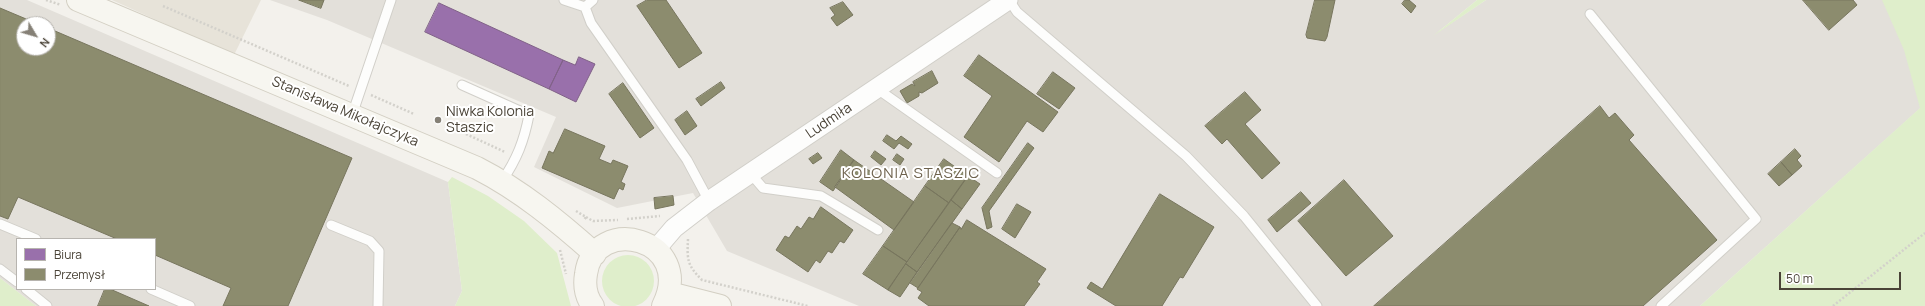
<!DOCTYPE html>
<html>
<head>
<meta charset="utf-8">
<style>
	body { margin:0 }
	#map { position:relative; width:1925px; height:306px; overflow:hidden; background:#f3f1ec; font-family:Manrope,sans-serif }
	canvas { display:block }
	.legend { position:absolute; left:16px; top:238px; width:140px; height:52px; box-sizing:border-box; background:#fff; border:1px solid #b7b4af; margin:0; padding:5px 7px; list-style:none; font-size:12px; color:#4a4337 }
	.legend li { display:flex; align-items:center; gap:8px; height:20px }
	.legend b { width:20px; border:1px solid #b7b4af }
	.north { position:absolute; left:16px; top:16px; width:40px; height:40px; box-sizing:border-box; background:#fff; border:1px solid #b7b4af; border-radius:50%; rotate:128deg; font-size:11px; font-weight:700; line-height:16px; text-align:center; color:#4a4337 }
	.north::after { content:''; display:block; margin:auto; width:14px; height:18px; background:#858076; clip-path:polygon(50% 0,100% 100%,50% 72%,0 100%) }
	.scale { position:absolute; left:1779px; top:272px; width:122px; height:18px; box-sizing:border-box; border:2px solid #4a4337; border-top:0; padding-left:5px; font-size:12px; line-height:14px; white-space:nowrap; color:#4a4337; -webkit-text-stroke:3px #fff; paint-order:stroke }
</style>
</head>
<body>
<div id="map">
<canvas width="1925" height="306"></canvas>
<ul class="legend">
<li><b style="height:11px;background:#9970ab"></b>Biura</li>
<li><b style="height:11px;background:#8c8c6e"></b>Przemysł</li>
</ul>
<div class="north">N</div>
<div class="scale">50 m</div>
</div>
<script>
const ctx = document.querySelector('canvas').getContext('2d');
ctx.lineJoin = 'round';
function paint(path, color) {
  ctx.fillStyle = color;
  ctx.fill(path, 'evenodd');
}
function stroke(path, color, width, dash) {
  ctx.strokeStyle = color;
  ctx.lineWidth = width;
  ctx.lineCap = dash ? 'butt' : 'round';
  ctx.setLineDash(dash || []);
  ctx.stroke(path);
}
function drawText(font, color, halo, rows, align = 'center') {
  ctx.font = font + ' Manrope,sans-serif';
  ctx.lineWidth = 4;
  ctx.setLineDash([]);
  ctx.textBaseline = 'middle';
  ctx.strokeStyle = halo;
  ctx.fillStyle = color;
  for (const [text, x, y, turn = 0] of rows) {
    ctx.save();
    ctx.translate(x, y);
    ctx.rotate((+turn || 0) * Math.PI / 180);
    ctx.textAlign = isNaN(turn) ? turn : align;
    if (halo) ctx.strokeText(text, 0, 0);
    ctx.fillText(text, 0, 0);
    ctx.restore();
  }
}
paint(new Path2D(`
	M112 0H261L234 55Z`), '#e7e3d9');
paint(new Path2D(`
	M0 0H27L448 182 462 291 455 306H36L0 278ZM24 24H48V48H24ZM17 239H155V289H17Z
	M270 0H1477L1438 32 1486 0H1925V104L1700 306H859L727 251 693 193 617 208 534 167 556 117 327 20Z`), '#e3e0da');
paint(new Path2D(`
	M1477 0H1486L1433 36Z
	M1882 0H1925V306H1700L1920 108 1904 50Z
	M452 177 488 196 524 221 557 253 571 306H455L462 291 448 182Z
	M602 281a26 26 0 1 1 52 0a26 26 0 1 1-52 0Z
	M0 278 36 306H0Z`), '#dfeecb');
const offices = new Path2D(`
	M439 3 563 60 549 89 425 32Z
	M579 57 595 64 576 102 549 89 563 60 575 65Z`);
paint(offices, '#9970ab');
stroke(offices, '#816288', 1);
const industry = new Path2D(`
	M299 0H324L321 8Z
	M647 0H666L702 53 679 68 637 6Z
	M1315 0H1335L1327 37 1325 41 1307 38 1306 35Z
	M1405 0H1409L1416 6 1411 13 1402 4Z
	M1803 0H1853L1857 5 1829 30Z
	M843 2 853 15 837 26 831 18 835 15 830 8Z
	M0 8 38 24H24V48H48V28L352 158 288 306H223L231 288 155 255V239H117L18 197 8 219 0 216Z
	M979 55 1058 112 1043 132 1027 121 999 162 964 137 992 96 964 76Z
	M932 71 938 83 922 93 919 92V96L907 103 900 91 912 84 915 86 913 82Z
	M1053 72 1075 88 1059 109 1037 94Z
	M721 82 725 88 701 106 696 99Z
	M623 83 654 128 640 138 609 94Z
	M1245 92 1261 110 1245 124 1280 163 1262 179 1227 139 1222 144 1205 126Z
	M1600 106 1609 118 1615 113 1634 135 1629 140 1717 240 1643 306H1374Z
	M687 111 697 126 685 135 675 120Z
	M565 129 605 146 599 159 611 164 613 160 628 166 621 182 625 184 623 190 619 188 614 199 542 168 549 151 553 153Z
	M887 135 896 141 901 136 912 144 908 149 899 143 894 149 883 141Z
	M1028 143 1034 148 989 211 992 227 987 229 982 208Z
	M1795 149 1801 156 1797 160 1802 166 1792 175 1781 162Z
	M841 150 854 160 833 191 820 182Z
	M875 151 886 159 881 165 871 157Z
	M818 153 822 158 813 164 809 159Z
	M897 154 904 159 900 165 893 160Z
	M944 159 968 176 949 203 925 186Z
	M854 160 914 202 894 230 835 187Z
	M1781 162 1792 175 1779 186 1768 174Z
	M968 176 980 184 962 209 951 200Z
	M1344 180 1393 236 1346 276 1298 221Z
	M925 186 949 203 907 262 883 246Z
	M1301 192 1311 203 1277 232 1268 220Z
	M1160 194 1214 227 1183 278 1180 277 1162 306H1116L1087 288 1091 282 1102 289Z
	M673 196 674 205 655 209 654 198Z
	M951 200 962 209 917 272 906 264Z
	M1017 204 1031 212 1015 238 1002 229Z
	M821 207 853 230 844 243 840 241 832 253 828 251 820 263 816 260 808 272 776 250 785 236 789 238 797 226 801 229 809 217 813 219Z
	M967 220 1046 269 1037 282 1040 284 1024 306H929L918 298 922 292 917 289 960 227 961 229Z
	M952 223 960 227 918 288 910 283Z
	M883 246 907 262 888 290 863 274Z
	M906 264 917 272 900 297 888 290Z
	M105 289H110L149 306H98Z`);
paint(industry, '#8c8c6e');
stroke(industry, '#78765e', 1);
const lane = new Path2D(`
	M564 0 585 7
	M593 0 585 7 591 23 687 160 709 201
	M1009 0 1017 12 1186 156 1244 216 1317 306
	M1590 14 1756 219 1661 306
	M462 85 529 115C524 141 517 159 502 181
	M876 88 997 173
	M352 115 391 0
	M751 174 763 188 821 196 878 230
	M0 224 36 239
	M331 225 370 241 379 251 378 306
	M0 269 17 282
	M26 289 47 306
	M151 289 190 306`);
const street = new Path2D(`
	M656 249 674 228 709 201 1008 0`);
const secondary = new Path2D(`
	M78 0 477 168C520 190 558 221 595 254
	M669 293 720 306
	M593 306C586 297 584 286 586 274 594 213 697 238 663 306`);
stroke(lane, '#d1cfc9', 11);
stroke(street, '#d1cfc9', 21);
stroke(secondary, '#d3cfc3', 24);
stroke(new Path2D(`
	M46 0 61 5
	M163 6 349 86
	M371 95 414 114
	M466 134 505 152
	M576 211 586 217 584 220
	M586 217 593 221 618 220
	M627 219 660 216
	M688 239C687 260 687 265 702 280L808 306
	M560 250 566 274
	M1833 306 1925 233`), '#d3d1cb', 2.5, [2, 2]);
stroke(lane, '#fdfdfc', 9);
stroke(street, '#fdfdfc', 19);
stroke(secondary, '#f7f6f0', 22);
for (const [x, y, r, color] of [
	[438,120,4,"#858076"]
]) {
  const dot = new Path2D();
  dot.arc(x, y, r, 0, 2 * Math.PI);
  ctx.fillStyle = color;
  ctx.fill(dot);
  stroke(dot, '#fff', 1.5);
}
drawText('14px', '#4a4337', '#fff', [
	["Stanisława Mikołajczyka",345,112,23],
	["Ludmiła",829,121,-34]
]);
drawText('14px', '#4a4337', '#fff', [
	["Niwka Kolonia",446,112],
	["Staszic",446,128]
], 'left');
ctx.letterSpacing = '1px';
drawText('15px', '#6e624d', '#fff', [
	["KOLONIA STASZIC",911,174]
]);
ctx.letterSpacing = '0px';
</script>
</body>
</html>
